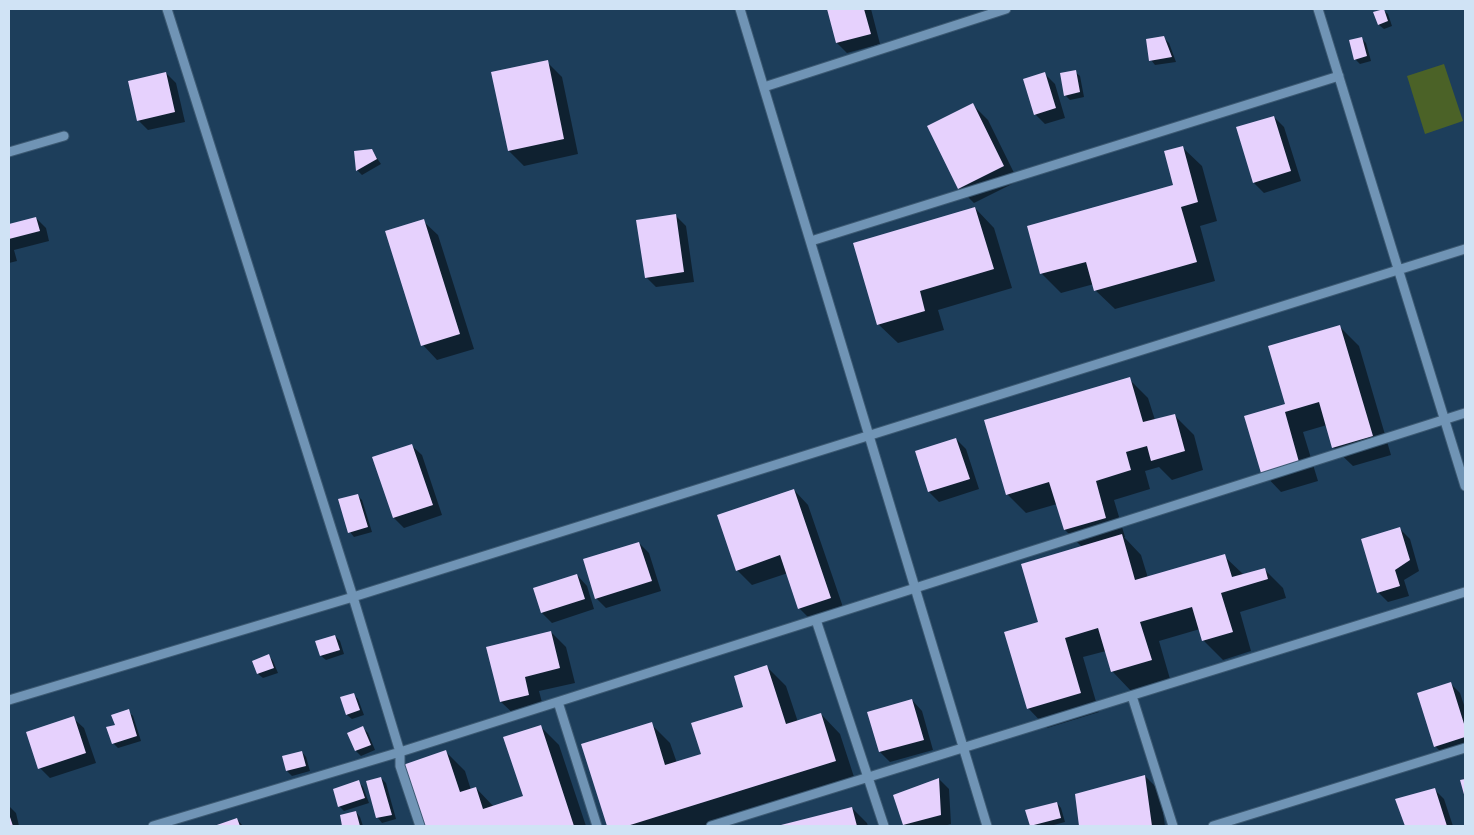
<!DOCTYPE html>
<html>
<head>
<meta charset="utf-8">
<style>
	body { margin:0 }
	#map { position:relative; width:1474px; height:835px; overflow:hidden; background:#1d3e5b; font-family:"Fira Sans Condensed",sans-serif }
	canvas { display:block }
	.frame { position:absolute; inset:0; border:10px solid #d0e3f5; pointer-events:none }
</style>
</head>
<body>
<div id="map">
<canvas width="1474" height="835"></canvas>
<div class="frame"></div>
</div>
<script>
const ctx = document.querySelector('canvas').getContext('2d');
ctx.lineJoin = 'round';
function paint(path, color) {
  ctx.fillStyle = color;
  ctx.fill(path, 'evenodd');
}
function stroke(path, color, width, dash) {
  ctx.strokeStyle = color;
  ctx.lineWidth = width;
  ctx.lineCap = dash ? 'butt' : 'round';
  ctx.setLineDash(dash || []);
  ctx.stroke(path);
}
paint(new Path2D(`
	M1444 64 1463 121 1425 134 1407 76Z`), '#4b6227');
paint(new Path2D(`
	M828 9H871L880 44 847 53 837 43Z
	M1383 10 1388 14 1392 26 1384 29 1379 25Z
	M1164 38 1169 43 1176 62 1155 65 1151 60Z
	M1361 38 1366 43 1371 61 1360 64 1355 59Z
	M547 62 562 77 578 154 524 166 509 151Z
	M1075 72 1080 76 1084 97 1070 100 1065 95Z
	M166 73 176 83 185 122 148 130 138 120Z
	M1045 74 1055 84 1065 118 1045 124 1035 114Z
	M973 105 988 120 1018 181 974 203 959 188Z
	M1274 117 1284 127 1301 181 1264 193 1254 183Z
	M1182 147 1202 166 1217 221 1200 226 1215 281 1115 309 1095 290 1094 284 1061 293 1042 274 1029 227 1175 186Z
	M372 151 381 164 362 175 357 170Z
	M975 208 994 228 1012 288 938 310 944 330 898 343 878 324Z
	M676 216 686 226 694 282 656 287 646 277Z
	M36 218 46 228 49 241 14 250 17 261 9 263V225Z
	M423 221 438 235 474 349 437 360 423 345Z
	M1340 327 1359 346 1391 455 1353 466 1333 447 1327 425 1303 432 1318 481 1281 492 1262 472 1287 405Z
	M1129 379 1148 398 1155 420 1174 415 1194 435 1203 470 1172 480 1159 467 1145 471 1150 489 1114 500 1125 537H1124L1141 555 1148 578 1224 556 1244 575 1264 569 1283 588 1286 598 1240 612 1251 651 1223 660 1203 640 1200 629 1159 641 1170 679 1131 691 1112 671 1106 651 1083 657 1099 712 1047 728 1028 708 1040 622 1082 547 1065 530 1057 504 1026 513 1007 494Z
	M956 439 966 449 979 489 939 502 929 492Z
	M411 445 422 455 442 515 404 528 394 518 373 458Z
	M794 490 808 505 845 613 814 623 799 608 788 573 752 585 737 570Z
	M357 495 362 500 372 532 354 537 350 532Z
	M1400 529 1410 539 1419 571 1404 580 1409 596 1388 602 1378 592Z
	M639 543 649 553 661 591 606 608 596 598Z
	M577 575 587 586 594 609 552 623 542 613Z
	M551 632 566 647 575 683 539 691 544 710 516 716 501 702Z
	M335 636 340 641 344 654 326 660 321 656Z
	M269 656 273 661 278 673 263 678 258 674Z
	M767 667 786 686 798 722 821 714 840 734 855 780 706 826H608L583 745 651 724 670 743 677 763 702 755 745 707Z
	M1450 683 1460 693 1465 708V750L1445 756 1435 746Z
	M353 694 358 699 364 715 352 719 347 715 341 698Z
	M912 700 922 711 933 750 890 762 880 752Z
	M128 711 133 716 141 741 118 748 113 743 116 725Z
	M73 718 84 728 96 763 50 778 40 768Z
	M540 726 559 745 586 826H421L446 752 465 771 471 790 476 788 494 807 524 797Z
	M363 728 368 733 375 750 361 756 356 751 349 734Z
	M302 752 306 757 310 771 292 776 287 771 283 757Z
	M1145 776 1160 791 1165 826H1081L1076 795Z
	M381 778 386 783 396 819 382 823 378 818 368 782Z
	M939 779 949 789 951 824 944 826H905L895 796Z
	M359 782 363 787 369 803 344 811 339 806Z
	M1434 789 1444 799 1453 826H1406L1397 800Z
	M1057 803 1061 808 1065 822 1050 826 1031 825Z
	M9 806 16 813 19 826H9Z
	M852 808 867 823 868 826H780Z
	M356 812 360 817 363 826H344L341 816Z
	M237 819 243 826H219Z`), '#0007');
paint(new Path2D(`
	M827 9H864L871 34 836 43Z
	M1384 9 1388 21 1378 25 1373 12Z
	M1164 36 1172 57 1149 61 1146 39Z
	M1362 37 1367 56 1354 60 1349 40Z
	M548 60 564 139 508 151 491 72Z
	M1076 70 1080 92 1064 96 1060 73Z
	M166 72 175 112 137 121 128 81Z
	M1045 72 1056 108 1034 115 1023 79Z
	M973 103 1004 166 958 189 927 126Z
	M1274 116 1291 171 1253 183 1236 127Z
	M1183 146 1198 202 1181 207 1197 262 1094 291 1086 262 1040 274 1027 226 1173 185 1164 151Z
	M372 149 377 159 356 171 354 151Z
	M975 207 994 269 920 291 925 311 877 325 853 243Z
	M676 214 684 272 645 278 636 220Z
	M36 217 40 231 9 239V224Z
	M424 219 460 334 421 346 385 231Z
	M1340 325 1373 436 1332 448 1319 402 1285 412 1299 462 1261 473 1244 416 1285 404 1268 346Z
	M1130 377 1143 422 1175 414 1185 451 1151 461 1147 446 1126 452 1131 470 1096 481 1106 518 1064 530 1049 482 1006 495 984 420Z
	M956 438 970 479 928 492 915 451Z
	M412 444 433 505 393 518 372 457Z
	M794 489 831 598 798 609 780 555 736 571 717 515Z
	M358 494 368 527 348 533 338 499Z
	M1400 527 1410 560 1395 570 1400 586 1377 593 1361 539Z
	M1122 534 1135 580 1225 554 1232 577 1265 568 1268 579 1221 593 1233 632 1202 641 1192 607 1140 622 1152 660 1111 672 1098 628 1065 638 1081 693 1027 709 1004 632 1038 622 1021 564Z
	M639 542 652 581 595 599 583 559Z
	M577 574 585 599 541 613 533 588Z
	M551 631 560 668 525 677 529 695 500 702 486 647Z
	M335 635 340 650 320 656 315 641Z
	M269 654 274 668 257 674 252 661Z
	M767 665 786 724 821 713 836 761 627 826H607L581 744 652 722 665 765 701 754 691 723 743 707 734 676Z
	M1451 682 1465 727V737L1434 747 1417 693Z
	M354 693 360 710 346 715 340 697Z
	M912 699 924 740 879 752 867 712Z
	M129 709 137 736 112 744 106 727 115 725 111 715Z
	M74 716 86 753 38 769 26 732Z
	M541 725 574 826H420L400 766 446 750 460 792 476 787 483 809 523 796 503 737Z
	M363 726 371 745 355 751 347 733Z
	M302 751 306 766 286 771 282 756Z
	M1145 775 1152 826H1079L1075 794Z
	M381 777 392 815 376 818 366 781Z
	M939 778 941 815 903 825 893 795Z
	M1465 779V798L1460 780Z
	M359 780 365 798 338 807 333 789Z
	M1435 788 1447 826H1405L1395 799Z
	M1057 802 1061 818 1030 826 1025 810Z
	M852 807 857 826H777Z
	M356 811 360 826H342L340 815Z
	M9 814 13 826H9Z
	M237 818 240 826H214Z`), '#e6d1fd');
const minor = new Path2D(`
	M167 9 353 597 400 752V766L420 826
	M740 9 987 826
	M1318 9 1465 486
	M764 87 1006 9
	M9 152 64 136
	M811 241 1339 76
	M816 620 884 826
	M1132 696 1173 826
	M9 700 353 597 1465 249
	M558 702 597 826
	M153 826 400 752 1465 413
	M711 826 1465 592
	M1213 826 1465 748`);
stroke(minor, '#3c5972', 11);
stroke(minor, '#7094b5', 9);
</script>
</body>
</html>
